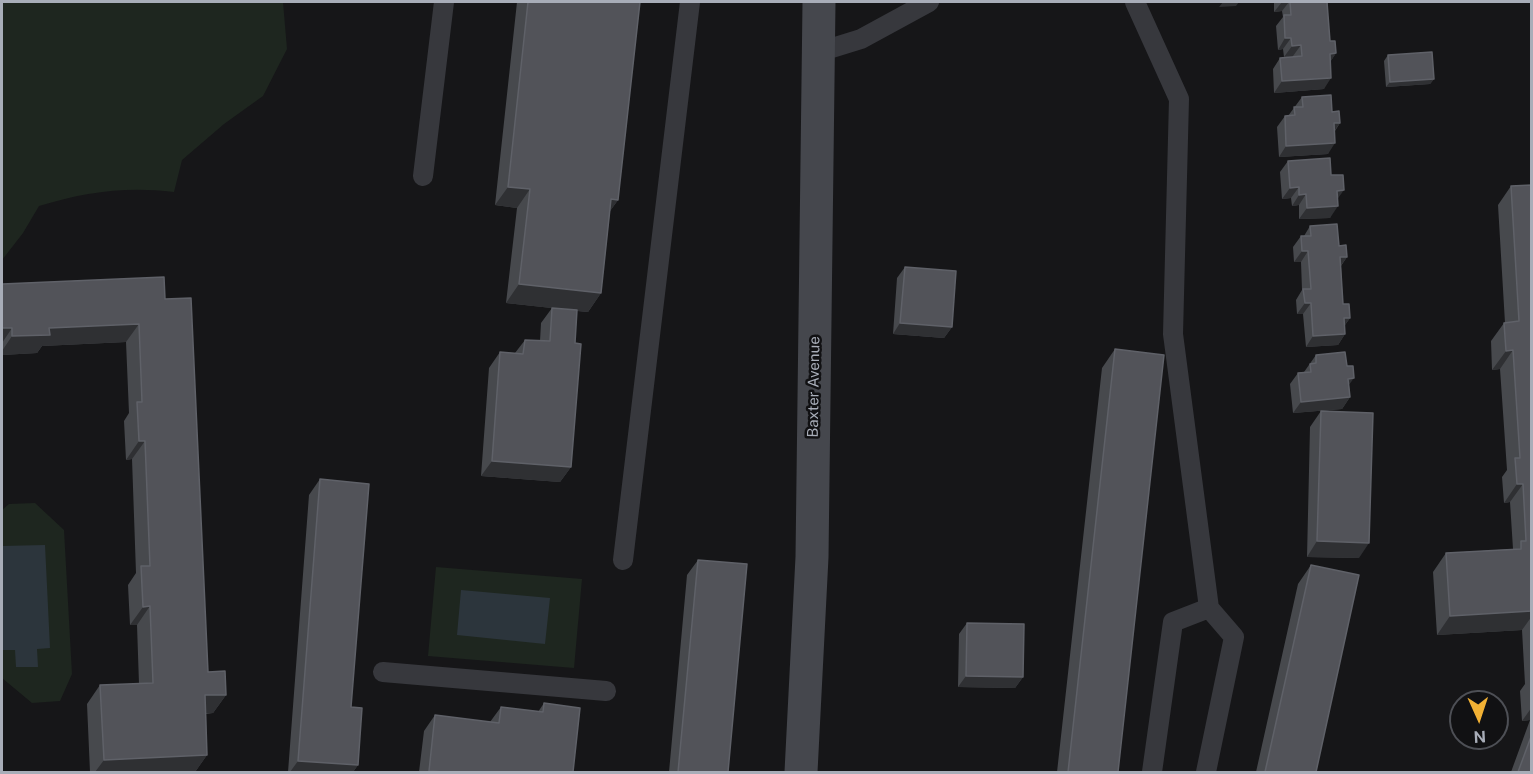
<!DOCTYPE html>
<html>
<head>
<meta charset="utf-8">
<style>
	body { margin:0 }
	#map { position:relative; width:1533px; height:774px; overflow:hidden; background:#161618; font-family:"Public Sans",sans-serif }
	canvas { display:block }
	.frame { position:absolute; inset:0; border:3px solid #a8adb8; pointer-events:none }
	.north { position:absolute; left:1449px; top:690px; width:60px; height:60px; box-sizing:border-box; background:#111113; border:2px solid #4d4f55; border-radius:50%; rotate:177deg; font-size:16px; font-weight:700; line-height:24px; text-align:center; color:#a8adb8 }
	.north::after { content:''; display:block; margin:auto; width:21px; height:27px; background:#f2b134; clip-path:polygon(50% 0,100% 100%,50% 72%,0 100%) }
</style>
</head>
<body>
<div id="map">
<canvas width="1533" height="774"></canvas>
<div class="frame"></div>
<div class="north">N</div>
</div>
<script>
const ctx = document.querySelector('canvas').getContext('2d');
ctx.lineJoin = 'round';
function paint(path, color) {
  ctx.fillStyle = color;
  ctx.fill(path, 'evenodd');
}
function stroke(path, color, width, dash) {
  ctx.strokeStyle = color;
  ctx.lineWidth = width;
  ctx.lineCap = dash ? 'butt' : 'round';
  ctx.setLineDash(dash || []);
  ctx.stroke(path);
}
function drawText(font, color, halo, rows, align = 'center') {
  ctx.font = font + ' "Public Sans",sans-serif';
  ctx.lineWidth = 5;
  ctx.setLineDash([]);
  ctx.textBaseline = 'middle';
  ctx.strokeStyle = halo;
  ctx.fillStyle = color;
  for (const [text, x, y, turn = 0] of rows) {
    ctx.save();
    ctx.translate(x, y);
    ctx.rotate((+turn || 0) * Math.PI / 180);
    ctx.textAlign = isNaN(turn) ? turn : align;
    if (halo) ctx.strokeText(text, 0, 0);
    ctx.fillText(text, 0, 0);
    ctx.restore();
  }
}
paint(new Path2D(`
	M2 2H283L287 49 263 96 224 124 182 160 174 192C127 186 84 192 39 206L23 233 2 260Z
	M35 503 64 530 72 674 60 701 32 703 2 678V510L9 504Z
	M436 567 582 579 574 668 428 656Z`), '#1e261f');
paint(new Path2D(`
	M45 545 50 648 37 649 38 667H16L15 650H2V546Z
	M461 590 550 598 545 644 457 635Z`), '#2c353c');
stroke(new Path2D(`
	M1135 2 1179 99 1173 334 1209 608
	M819 52 861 39 929 2
	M423 176 444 2
	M623 560 690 2
	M383 672 606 691
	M1152 772 1173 622 1209 608 1234 637 1206 772`), '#37383d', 20);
stroke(new Path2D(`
	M801 772 812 557 819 2`), '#45474d', 33);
paint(new Path2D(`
	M517 2H640L618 200 610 211 601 293 588 312 577 311 575 343 571 467 560 482 481 476 489 368 500 352 515 353 525 340 540 341 541 323 552 308 506 303 517 208 495 205Z
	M1274 2H1329L1327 4 1330 41 1336 53 1330 62 1324 89 1274 93 1273 69 1280 58 1293 57V56L1284 57 1283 49 1278 50 1276 26 1283 17 1282 11 1274 12Z
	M1388 55 1434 79 1430 84 1386 87 1384 61Z
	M1302 97 1332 112 1340 123 1335 131 1328 154 1279 157 1277 127 1285 116H1288Z
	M1288 161 1331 175 1337 200 1330 218 1299 219V205L1292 206 1291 198 1282 199 1280 172Z
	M1532 185V772H1511L1530 720 1522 721 1520 691 1525 684 1522 630 1437 635 1433 572 1446 553 1513 549 1510 502 1504 503 1502 477 1507 470 1500 369 1492 370 1491 341 1504 323H1505L1498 205 1511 186Z
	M1310 226 1339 246 1347 257 1341 266 1343 304 1350 318 1345 325V334L1338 345 1306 347 1303 314H1297L1296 300 1302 290 1301 262H1294L1293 247 1301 236H1304Z
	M905 267 952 327 944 338 893 334 897 278Z
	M2 284 165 299 208 672 226 695 213 713 206 714 207 755 195 772H90L87 704 100 685 139 684 137 625H130L128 585 136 573 132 459 126 460 124 421 129 413 126 342 42 346 37 353 2 355Z
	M1115 349 1118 772H1057L1102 368Z
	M1316 355 1349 385 1350 397 1342 409 1293 413 1290 384 1298 373 1304 372Z
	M1321 411 1359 558 1307 557 1310 427Z
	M320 479 351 707 358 765 353 772H288L309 495Z
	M698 560 728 772H669L687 575Z
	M1311 565 1316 772H1256L1298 584Z
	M967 623 1023 677 1015 688 958 687 959 634Z
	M544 703 573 772H419L424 731 435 715 490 722 501 707 538 712Z`), '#47494d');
paint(new Path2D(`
	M1223 2H1239L1236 6 1219 7Z
	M1282 2H1289L1282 11 1274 12Z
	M1285 38H1291L1283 49 1278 50Z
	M1301 45 1293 56 1284 57 1292 46Z
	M1336 53 1329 64 1330 54Z
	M1331 78 1324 89 1274 93 1282 81Z
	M1434 79 1430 84 1386 87 1390 82Z
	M1334 123H1340L1332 134Z
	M1335 143 1328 154 1279 157 1286 146Z
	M508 187 530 189 517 208 495 205Z
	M1299 187 1291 198 1282 199 1290 188Z
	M1344 190 1336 201 1337 191Z
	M1306 194 1299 205 1292 206 1299 195Z
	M611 199 618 200 605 218Z
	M1338 206 1330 218 1299 219 1307 208Z
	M1302 251H1308L1301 262H1294Z
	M1340 257H1347L1339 268Z
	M519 284 601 293 588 312 506 303Z
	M1305 303H1311L1303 314H1297Z
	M1344 318H1350L1342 329Z
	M900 323 952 327 944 338 893 334Z
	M139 324 126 342 42 346 37 353 2 355V351L12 336 49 328Z
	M2 328H12L2 343Z
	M1345 334 1338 345 1306 347 1313 336Z
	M1513 350 1500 369 1492 370 1506 351Z
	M1354 378 1346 389 1348 379Z
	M1350 397 1342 409 1293 413 1301 402Z
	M139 441H145L132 459 126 460Z
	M492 461 571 467 560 482 481 476Z
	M1517 484H1523L1510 502 1504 503Z
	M1317 541 1369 543 1359 558 1307 557Z
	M150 606 137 625H130L143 607Z
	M1532 611V616L1522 630 1437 635 1450 616Z
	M966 676 1023 677 1015 688 958 687Z
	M205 695H226L213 713 192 714Z
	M1532 707V718L1530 720 1522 721Z
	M207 755 195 772H95L104 760Z
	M298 761 358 765 353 772H290Z`), '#2f3033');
const building = new Path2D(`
	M528 2H640L618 200 611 199 601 293 519 284 530 189 508 187Z
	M1290 2H1327L1330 41H1335L1336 53 1330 54 1331 78 1282 81 1280 58 1302 56 1301 45 1292 46 1291 38H1285L1284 15H1291Z
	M1432 52 1434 79 1390 82 1388 55Z
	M1331 95 1332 112 1339 111 1340 123H1334L1335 143 1286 146 1285 116 1295 115 1294 107H1303L1302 97Z
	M1330 158 1331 175H1343L1344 190 1337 191 1338 206 1307 208 1306 194 1299 195V187L1290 188 1288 161Z
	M1532 185V611L1450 616 1446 553 1521 549V541H1526L1523 484H1517L1515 458H1520L1513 350 1506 351 1504 323 1519 321 1511 186Z
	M1337 224 1339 246 1346 245 1347 257H1340L1343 304H1349L1350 318H1344L1345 334 1313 336 1311 303H1305L1303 289H1311L1308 251H1302L1301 236H1311L1310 226Z
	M905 267 956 271 952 327 900 323Z
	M164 277 165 299 191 298 208 672 225 671 226 695H205L207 755 104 760 100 685 153 683 150 606 143 607 141 566H150L145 441H139L137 402H142L139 324 49 328 50 335 12 336V328H2V284Z
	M552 308 577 310 575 343 581 344 571 467 492 461 500 352 523 354 525 340 550 341Z
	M1115 349 1164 355 1118 772H1068Z
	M1345 352 1347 366H1353L1354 378 1348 379 1350 397 1301 402 1298 373 1311 372 1310 364 1316 363V355Z
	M1321 411 1373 413 1369 543 1317 541Z
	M320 479 369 484 351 707 362 708 358 765 298 761Z
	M698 560 747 564 728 772H678Z
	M1311 565 1359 575 1316 772H1265Z
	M967 623 1024 624 1023 677 966 676Z
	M544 703 580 708 573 772H445L429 771 435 715 499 723 501 707 543 712Z
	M1532 734V772H1518Z`);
paint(building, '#525359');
stroke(building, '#5f6168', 1.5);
drawText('15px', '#a8adb8', '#111113', [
	["Baxter Avenue",814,387,-89]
]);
</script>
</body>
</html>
